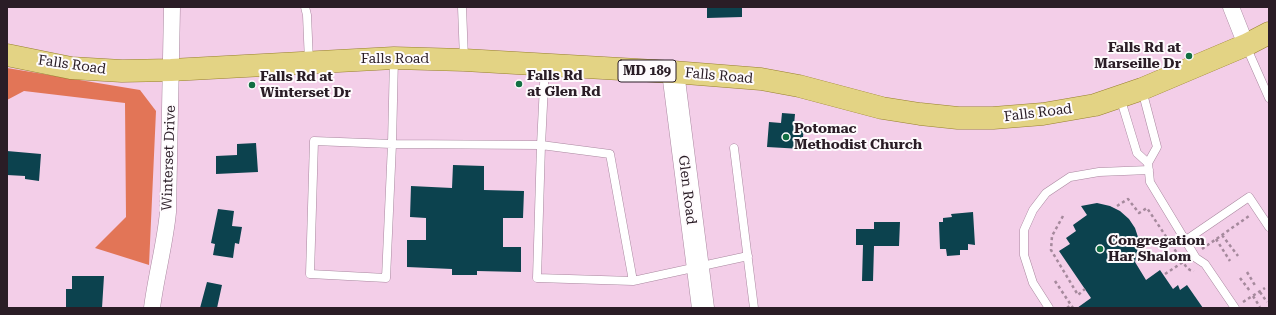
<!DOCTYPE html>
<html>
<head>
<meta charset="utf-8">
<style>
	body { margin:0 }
	#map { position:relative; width:1276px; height:315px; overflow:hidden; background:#f3cee8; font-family:"Roboto Serif",serif }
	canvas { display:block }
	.frame { position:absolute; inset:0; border:8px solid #2a1d26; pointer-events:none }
</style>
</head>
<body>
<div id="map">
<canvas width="1276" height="315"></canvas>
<div class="frame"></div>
</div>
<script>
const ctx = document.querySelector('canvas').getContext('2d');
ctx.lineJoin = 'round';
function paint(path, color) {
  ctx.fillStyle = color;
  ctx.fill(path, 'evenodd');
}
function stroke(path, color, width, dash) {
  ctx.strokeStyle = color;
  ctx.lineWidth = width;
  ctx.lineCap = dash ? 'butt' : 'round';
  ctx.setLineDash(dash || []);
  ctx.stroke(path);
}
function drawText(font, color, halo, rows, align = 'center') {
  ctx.font = font + ' "Roboto Serif",serif';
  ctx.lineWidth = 4;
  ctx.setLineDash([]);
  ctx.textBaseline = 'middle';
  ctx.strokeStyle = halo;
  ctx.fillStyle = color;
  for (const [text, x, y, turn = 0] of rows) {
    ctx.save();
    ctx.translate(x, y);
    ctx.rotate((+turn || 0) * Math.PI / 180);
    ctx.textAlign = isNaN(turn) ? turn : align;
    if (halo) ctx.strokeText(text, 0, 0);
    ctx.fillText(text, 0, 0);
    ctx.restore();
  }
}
paint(new Path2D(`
	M7 68 140 90 156 111 149 265 95 248 126 217 125 103 24 91 7 100Z`), '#e27557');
paint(new Path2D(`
	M707 7H742V17L707 18Z
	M782 113 795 114 794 125 804 126 802 149 767 147 769 122 781 123Z
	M256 143 258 172 216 174V156L237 155V144Z
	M7 151 41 154 39 181 25 179V176L7 175Z
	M453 165 484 166V190L524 191 523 218H503V247H521V272L477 271V275H452V269L407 267V240H426V218L410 217 411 186 452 188Z
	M1097 203 1110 206 1120 211 1129 219 1135 228 1138 237V247L1135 262 1146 280 1160 270 1173 289 1178 285 1180 290 1187 285 1203 308H1077L1091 298 1059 251 1070 244 1066 238 1076 231 1073 225 1087 215 1081 206Z
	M218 209 234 211 232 226 242 227 239 244 235 243 233 258 213 255 215 244 211 243Z
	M973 212 975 245 968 244V250H960V255L947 256 946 249H940L939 222H943V218L952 217 951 214Z
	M874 222H900L899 246H874L873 281H862L863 245H856V229H874Z
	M72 276H104L102 308H74V307H66V289H72Z
	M207 282 222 285 217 308H200Z`), '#0c424e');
const service = new Path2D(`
	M305 7 307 15 309 62
	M462 7 464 59
	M1246 46 1269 98
	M394 58 392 144 541 145 545 65
	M1142 90 1157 147 1148 163 1150 182 1196 258 1205 264 1235 308
	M1120 97 1137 153 1148 163
	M314 141 392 144 386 278 310 274Z
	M734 148 754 308
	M1186 240 1249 197 1269 227
	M633 281 610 154 541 145 537 278 633 281 748 256
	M1049 308 1033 283 1024 255V230L1033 210 1046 193 1070 177 1099 172 1149 170`);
const minor = new Path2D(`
	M1231 7 1246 45
	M152 308C156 276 165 244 168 212L172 7`);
const secondary = new Path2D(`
	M673 72 703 308`);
const primary = new Path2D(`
	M7 55 71 68 122 71 171 70 394 58 464 60 673 72 761 79 799 86 882 108 920 114 958 118H993L1043 114 1095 105 1142 89 1246 45 1269 33`);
stroke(service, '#a9879f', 9);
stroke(minor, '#a9879f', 17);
stroke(secondary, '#a9879f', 23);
stroke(primary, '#97802e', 23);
stroke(new Path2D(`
	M1117 206 1128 199 1139 213 1147 208 1187 268 1190 270 1194 271
	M1063 216 1052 236 1051 250 1078 295 1085 289
	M1222 235 1238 256
	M1216 239 1230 261
	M1202 249 1249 216
	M1247 272 1256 287
	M1165 274 1183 262
	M1240 278 1250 291
	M1055 281 1073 308
	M1260 292 1267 302
	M1253 296 1260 307
	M1243 302 1265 288
	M1067 308 1071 305`), '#a5899c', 2.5, [3, 3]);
stroke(service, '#fff', 8);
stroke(minor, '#fff', 16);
stroke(secondary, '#fff', 22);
stroke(primary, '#e3d384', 22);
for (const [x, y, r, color] of [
	[1189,56,4,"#126f43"],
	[519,84,4,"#126f43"],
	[252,85,4,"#126f43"],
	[786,137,4,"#126f43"],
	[1100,249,4,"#126f43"]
]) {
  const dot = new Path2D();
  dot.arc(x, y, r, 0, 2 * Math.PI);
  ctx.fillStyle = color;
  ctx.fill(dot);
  stroke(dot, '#fefbfd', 1.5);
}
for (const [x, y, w] of [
	[647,71,58]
]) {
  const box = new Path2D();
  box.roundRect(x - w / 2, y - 11, w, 22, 3);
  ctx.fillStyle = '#fefbfd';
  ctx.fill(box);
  stroke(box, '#2a1d26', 1);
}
drawText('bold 13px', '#2a1d26', null, [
	["MD 189",647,71]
]);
drawText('bold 14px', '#2a1d26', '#fefbfd', [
	["Falls Rd at",1181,48,"right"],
	["Marseille Dr",1181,64,"right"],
	["Falls Rd",527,76],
	["at Glen Rd",527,92],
	["Falls Rd at",260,77],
	["Winterset Dr",260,93],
	["Potomac",794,129],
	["Methodist Church",794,145],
	["Congregation",1108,241],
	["Har Shalom",1108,257]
], 'left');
drawText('14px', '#2a1d26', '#fefbfd', [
	["Falls Road",395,59],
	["Falls Road",72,65,8],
	["Falls Road",719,76,5],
	["Falls Road",1038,113,-7],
	["Winterset Drive",169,158,-88],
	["Glen Road",687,190,83]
]);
</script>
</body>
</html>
